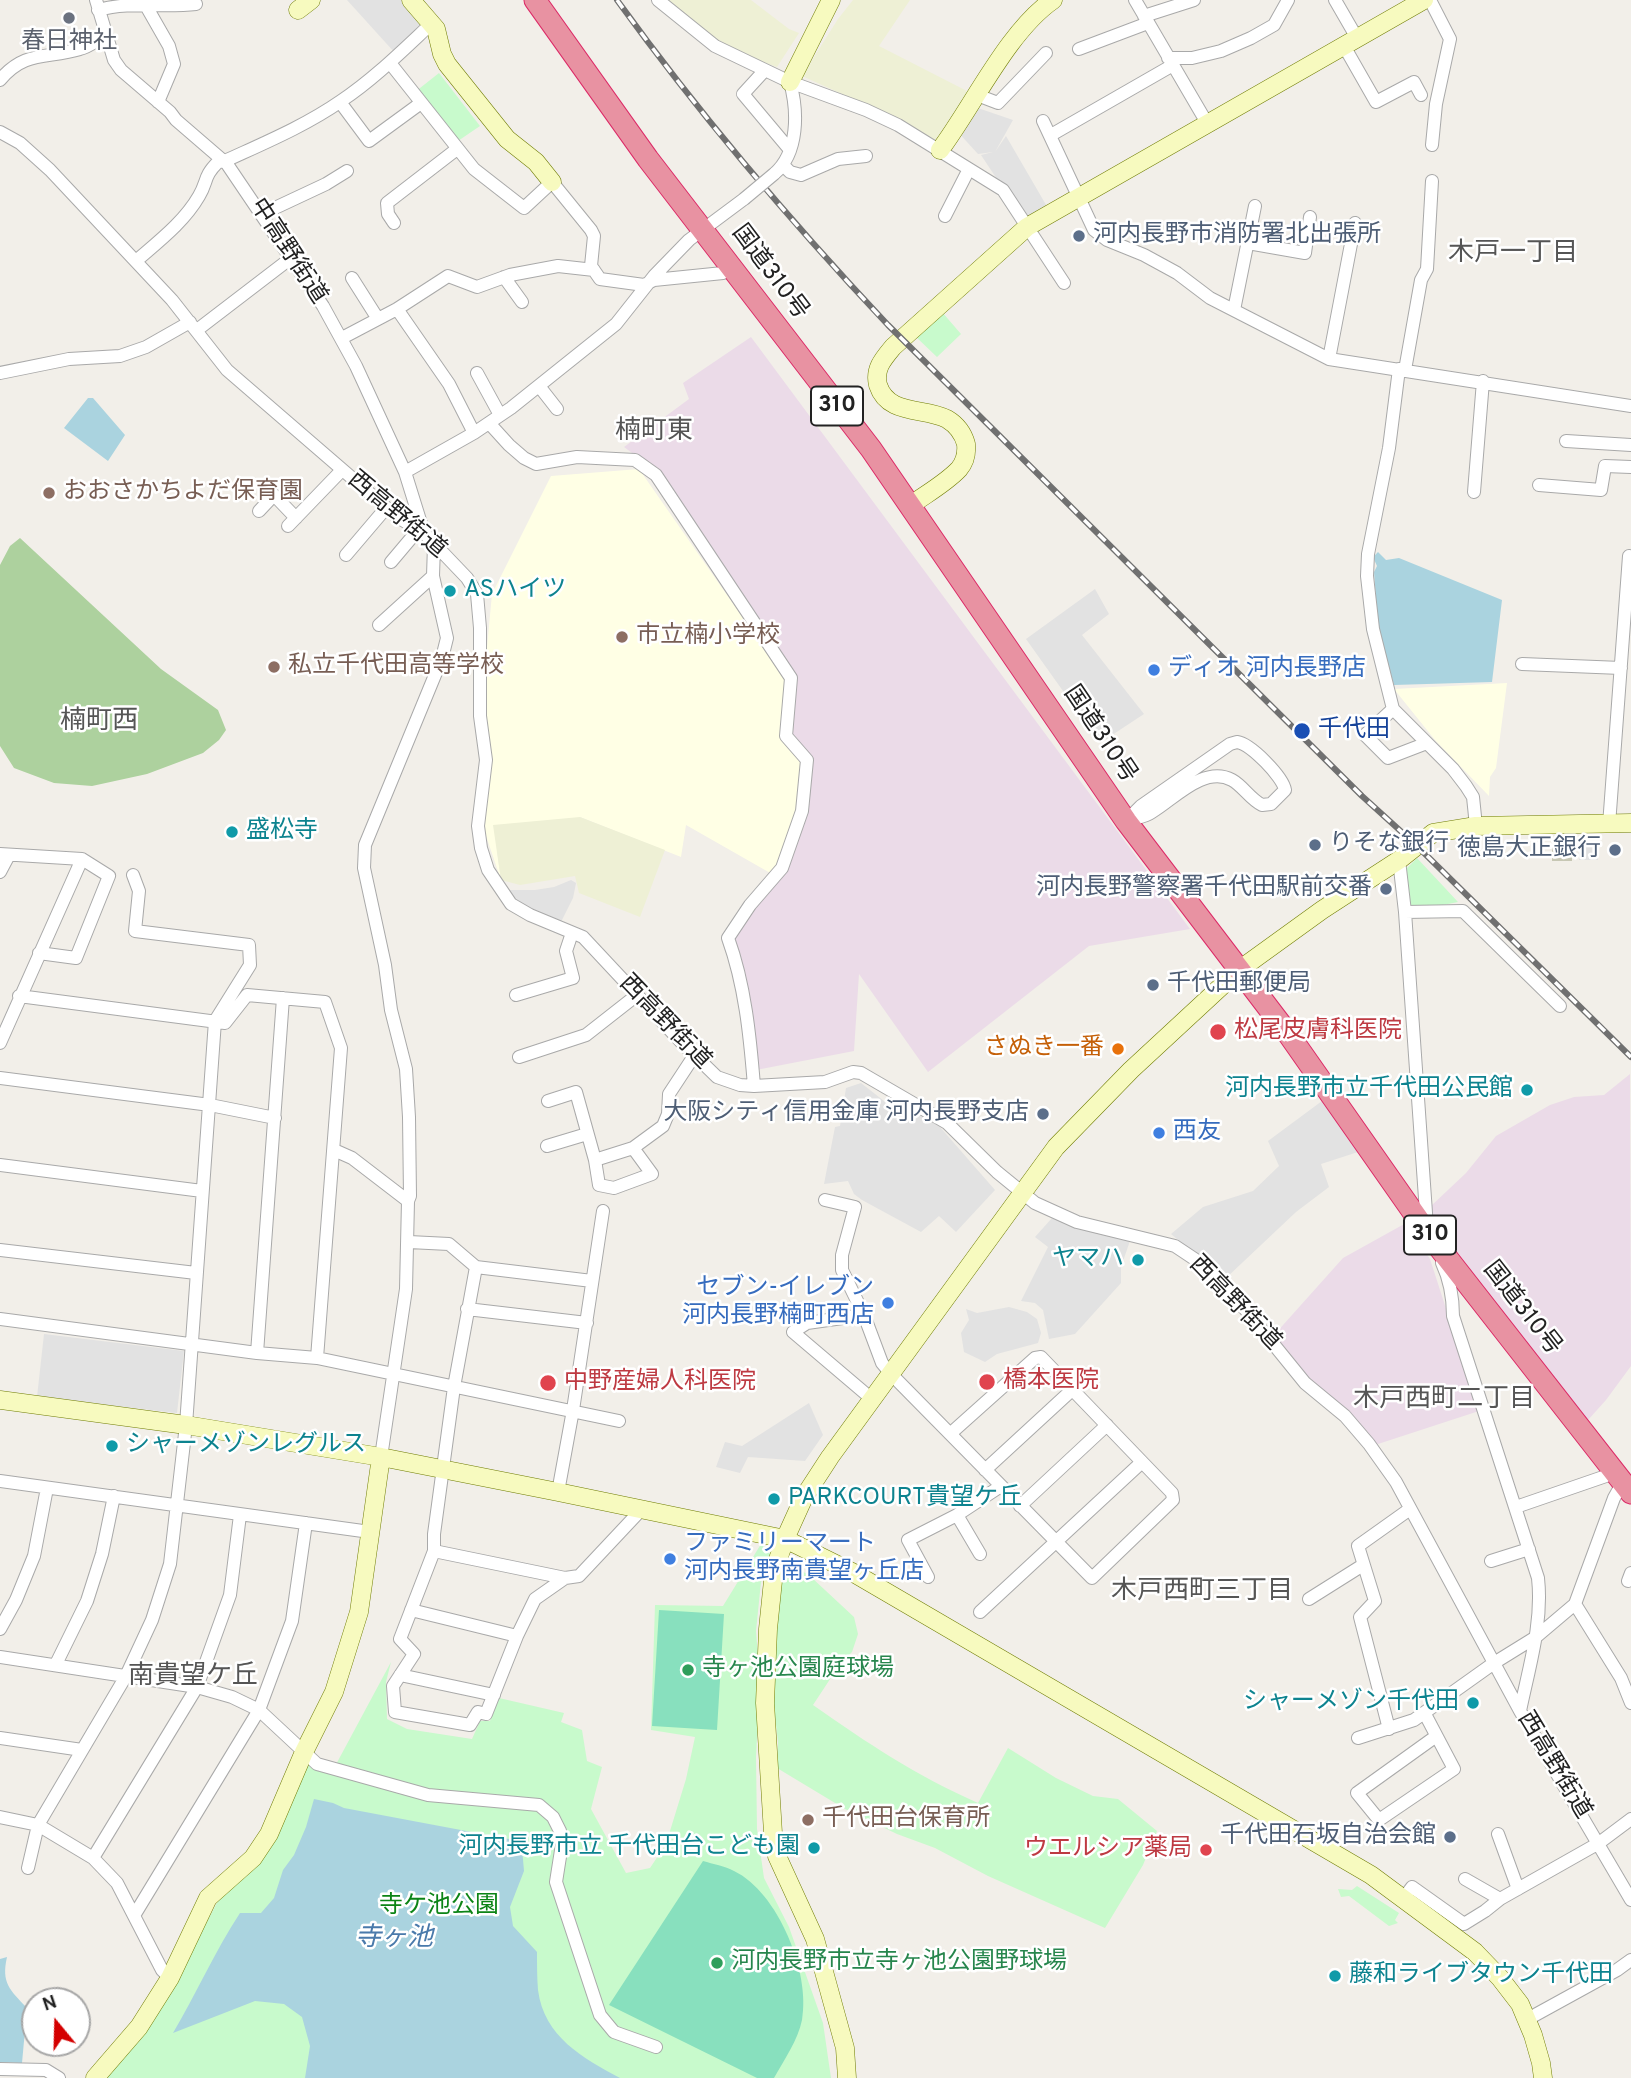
<!DOCTYPE html>
<html>
<head>
<meta charset="utf-8">
<style>
	body { margin:0 }
	#map { position:relative; width:1631px; height:2078px; overflow:hidden; background:#f2efe9; font-family:Overpass,sans-serif }
	canvas { display:block }
	.north { position:absolute; left:21px; top:1987px; width:70px; height:70px; box-sizing:border-box; background:#fff; border:2px solid #a7a7a7; border-radius:50%; rotate:341deg; font-size:19px; font-weight:700; line-height:28px; text-align:center; color:#222 }
	.north::after { content:''; display:block; margin:auto; width:24px; height:32px; background:#d40000; clip-path:polygon(50% 0,100% 100%,50% 72%,0 100%) }
</style>
</head>
<body>
<div id="map">
<canvas width="1631" height="2078"></canvas>
<div class="north">N</div>
</div>
<script>
const ctx = document.querySelector('canvas').getContext('2d');
ctx.lineJoin = 'round';
function paint(path, color) {
  ctx.fillStyle = color;
  ctx.fill(path, 'evenodd');
}
function stroke(path, color, width, dash) {
  ctx.strokeStyle = color;
  ctx.lineWidth = width;
  ctx.lineCap = dash ? 'butt' : 'round';
  ctx.setLineDash(dash || []);
  ctx.stroke(path);
}
function drawText(font, color, halo, rows, align = 'center') {
  ctx.font = font + ' Overpass,"Noto Sans JP",sans-serif';
  ctx.lineWidth = 5;
  ctx.setLineDash([]);
  ctx.textBaseline = 'middle';
  ctx.strokeStyle = halo;
  ctx.fillStyle = color;
  for (const [text, x, y, turn = 0] of rows) {
    ctx.save();
    ctx.translate(x, y);
    ctx.rotate((+turn || 0) * Math.PI / 180);
    ctx.textAlign = isNaN(turn) ? turn : align;
    if (halo) ctx.strokeText(text, 0, 0);
    ctx.fillText(text, 0, 0);
    ctx.restore();
  }
}
paint(new Path2D(`
	M751 337 1190 929 1089 946 928 1072 859 974 854 1051 756 1070 733 937 785 869 789 732 794 677 662 475 624 447 689 399 683 383Z
	M1630 1074 1631 1366 1606 1400 1588 1420 1436 1225 1431 1206 1466 1173 1496 1136 1550 1105 1574 1097 1604 1095Z
	M1406 1223 1430 1259 1479 1411 1375 1445 1350 1414 1308 1377 1279 1343 1275 1334 1343 1258Z`), '#ebdbe8');
paint(new Path2D(`
	M639 469 787 681 781 739 800 760 804 770 798 818 772 874 686 825 681 857 580 817 497 851 501 880 483 827V690L492 594 551 476Z
	M1507 683 1496 768 1490 777 1489 796 1435 740 1394 689Z`), '#ffffe5');
paint(new Path2D(`
	M1552 846H1572V861H1552Z`), '#c7c7b4');
paint(new Path2D(`
	M665 0H751L789 29 799 33 777 67 737 53 713 38Z
	M853 0H910L879 46 967 91 965 101 937 144 893 117 802 76 838 19Z
	M580 817 665 850 640 917 579 893 575 876 520 885 501 880 493 825Z`), '#eef0d5');
paint(new Path2D(`
	M20 538 161 669 218 710 226 730 219 740 203 753 147 774 92 786 54 783 14 768 0 746V565L10 546Z`), '#add19e');
paint(new Path2D(`
	M439 73 480 126 455 143 415 92Z
	M942 312 961 334 937 357 915 336Z
	M1417 858 1458 902 1438 906H1410L1405 870Z
	M761 1544 772 1556 761 1582 756 1631 760 1681 756 1757 757 1829 764 1878 789 1927 823 2023 831 2078H103L118 2057 140 2040 159 2012 219 1899 248 1875 259 1860 305 1762 333 1770 391 1662 386 1682 387 1719 407 1729 472 1739 480 1721H490L499 1698 564 1713 561 1722 582 1730 587 1761 602 1767 591 1809 626 1873 650 1868 666 1844 686 1779 695 1737 651 1730 655 1605 723 1606Z
	M785 1559 811 1577 854 1617 858 1634 852 1652 840 1664 813 1705C867 1743 917 1776 978 1803L1008 1748 1056 1778 1093 1796 1118 1799 1157 1831 1143 1865 1105 1928 988 1876 935 1848 897 1834 845 1809 777 1768 778 1742 773 1699 778 1582Z
	M1357 1886 1399 1913 1395 1920 1398 1923 1389 1926 1349 1896 1341 1897 1338 1889 1352 1890Z`), '#c8facc');
paint(new Path2D(`
	M659 1610 724 1614 717 1730 652 1726Z
	M703 1861C713 1864 725 1866 734 1871 778 1892 811 1973 802 2020 798 2040 784 2060 774 2078H757L609 2005Z`), '#88e0be');
paint(new Path2D(`
	M347 0H407L428 23 395 53Z
	M972 106 1013 120 995 152 1006 136 1049 210 1024 220 981 155 993 152 978 154 956 130Z
	M1095 589 1109 614 1082 635 1144 714 1100 743 1026 639Z
	M1579 843H1598V860H1579Z
	M571 880 576 883 573 898 559 926 531 914 504 890H535L554 887Z
	M861 1083 893 1108 913 1111 940 1127 995 1190 956 1232 939 1216 921 1232 862 1200 854 1194 848 1181 824 1184 835 1127 840 1126 846 1088Z
	M1322 1101 1358 1152 1321 1164 1329 1187 1296 1212 1225 1279 1171 1234 1203 1207 1253 1191 1279 1166 1268 1141Z
	M1052 1218 1076 1226 1131 1238 1121 1267V1283L1075 1334 1049 1339 1043 1310 1035 1303 1021 1301 1048 1247 1035 1237Z
	M1009 1307 1027 1312 1037 1319 1041 1333 1038 1343 997 1354 985 1362 964 1352 961 1333 969 1320 966 1309 977 1313Z
	M44 1334 184 1351 177 1413 37 1397Z
	M809 1403 823 1435 805 1461 748 1457 740 1473 716 1467 725 1442 742 1446Z`), '#e2e2e2');
paint(new Path2D(`
	M88 398H93L125 435 108 461 64 428Z
	M1378 552 1386 560 1399 558 1502 600 1492 682 1394 685 1378 627 1374 572 1377 566 1373 557Z
	M314 1799 333 1803 344 1808 514 1840 522 1848 524 1871 510 1907 513 1926 537 1952C537 1965 537 1978 538 1990 544 2037 583 2058 620 2078H305L310 2046 302 2017 284 2004 255 2001 173 2033C196 1994 215 1951 240 1913H261L274 1898 283 1870 294 1855 306 1827Z
	M7 1957C1 1983 10 1990 27 2008L22 2063 0 2062V1959Z`), '#aad3df');
const street = new Path2D(`
	M96 0 114 60 121 70 170 112 176 120 227 164 323 306 356 366 405 472 424 533
	M658 0 715 46 790 82 866 110 898 125 1003 190 1064 283
	M1135 0 1207 123
	M1335 0 1357 38
	M1430 0 1450 39 1436 104 1432 145
	M145 4 169 46 174 64 158 102
	M98 10C130 1 163 8 196 4
	M1144 16 1194 0
	M1344 46 1376 102 1414 82 1421 95
	M1079 49 1148 23
	M1168 58H1192L1221 51 1251 38 1274 25 1288 0
	M390 63 474 169 524 208 552 182 591 230 594 236 591 266 600 279 644 285 654 280 723 273 731 266
	M765 70 743 94 790 150
	M0 80C25 50 47 59 80 49 89 47 97 40 105 36
	M977 95 998 103 1046 53
	M340 102 369 141 421 103
	M1043 121 1094 230 1107 240 1144 255 1177 273 1210 298 1329 359 1631 406
	M0 132 20 143 50 170 172 300 227 370 396 516 424 533 467 578 477 594 480 628V716L486 760 478 826 481 848 488 870 511 904 530 915 583 937 683 1044 717 1077 740 1085 754 1086 825 1082 853 1072 861 1073 947 1123 997 1172 1035 1203 1077 1222 1175 1246 1196 1260 1245 1309 1305 1383 1345 1416 1369 1444 1396 1482 1520 1711 1631 1900
	M1051 135 1173 65
	M784 166 790 172 801 175 838 159 866 156
	M774 174C799 153 798 111 790 82
	M262 214 326 184 347 171
	M945 216 969 169
	M394 223 388 214 387 203 457 149
	M1248 243 1305 253 1310 217
	M136 261C159 241 184 222 199 196 208 181 203 177 218 162L225 161C264 143 305 126 341 101 374 79 403 50 432 23
	M504 277 522 302
	M352 278 378 319
	M397 309 449 384 474 433
	M1234 310 1255 206
	M197 330 291 258
	M342 338 397 309 448 276 477 287 510 275 558 266 594 270
	M1329 359 1355 223
	M1399 369 1389 448 1368 554 1367 576 1373 629 1393 709 1453 769 1466 786 1473 797 1476 826
	M1405 370 1421 280 1427 269 1432 181
	M0 373 69 359 120 356 146 347 190 322
	M477 373 500 415
	M539 386 557 409
	M489 423 509 445 524 458 536 464 577 457 635 460 656 475 791 678 786 736 807 760 802 811 782 868 750 905 728 938C745 985 750 1036 754 1086
	M1566 441 1631 445
	M405 472 474 433 511 408 616 324 654 276 689 240 744 199
	M1539 485 1601 490 1605 466 1631 467
	M1474 492 1483 381
	M259 511 274 495 296 518
	M288 526 342 470
	M346 555 386 508
	M391 562 418 530
	M379 625 433 576
	M1522 664 1621 668
	M1393 709 1365 735 1388 758 1427 743
	M1237 742C1251 744 1283 777 1285 790L1271 804 1262 805C1250 799 1243 786 1232 780 1204 765 1174 799 1152 812 1145 817 1135 818 1126 821L1141 806 1230 744Z
	M1609 825 1629 556 1631 557
	M0 854 82 859 0 1043
	M1399 860 1405 912 1427 1227
	M0 872 9 855
	M1405 912 1463 911 1560 1006
	M39 953 76 958 109 876 82 859
	M516 995 573 978 566 951 572 933
	M19 996 225 1023 247 995 325 1002 341 1048 317 1358
	M519 1057 586 1035 637 995
	M0 1078 210 1105 275 1118
	M548 1101 576 1092 595 1160 599 1185 614 1188 652 1174 633 1148
	M547 1146 587 1134
	M334 1150 352 1158 408 1201
	M595 1160 633 1148 663 1126 668 1114 669 1094 694 1056
	M0 1165 202 1191
	M825 1200 855 1207 842 1255V1270L864 1315 882 1363 892 1375 1092 1578 1173 1500 1172 1493 1041 1357 1035 1358 950 1434
	M409 1242 449 1244 476 1267 592 1281
	M0 1250 196 1273
	M1442 1263C1450 1280 1453 1297 1453 1316L1538 1578C1543 1623 1529 1667 1520 1711
	M476 1267 454 1387 434 1534V1551L400 1639 414 1654 393 1686 395 1712 470 1725 478 1712 486 1714 517 1636 535 1599 565 1578 579 1576 641 1510
	M467 1309 587 1323
	M864 1315 807 1323 793 1332 873 1400
	M0 1319 257 1353 317 1358 619 1421
	M257 1353 283 998
	M381 1457 406 1289 408 1201 410 1196 409 1117 406 1069 391 1010 385 965 364 868 365 845 442 658 447 638 433 576 434 545
	M985 1470 1073 1389
	M0 1481 370 1532
	M558 1492 573 1410 603 1211
	M1020 1506 1107 1425
	M1516 1507 1606 1476 1614 1471
	M957 1515 980 1554
	M434 1551 565 1578
	M1491 1561 1529 1549
	M928 1577 908 1540 957 1515 1001 1486
	M1628 1581 1631 1573
	M1309 1599 1363 1565
	M1575 1604 1621 1678 1631 1703
	M411 1610 517 1636
	M980 1612 1142 1462
	M0 1629 16 1600 34 1556 47 1488
	M0 1657 197 1687 232 1697 259 1710 317 1764 428 1795 539 1805 553 1817 560 1831 562 1844 556 1882 600 2015 614 2032 656 2047
	M56 1664 87 1601 102 1554 114 1496
	M400 1675 494 1695
	M1425 1714 1454 1769 1379 1820 1357 1793 1435 1737
	M1389 1729 1360 1617 1375 1601 1358 1546 1410 1509
	M0 1738 82 1750
	M1358 1738 1414 1720 1494 1663 1536 1637 1575 1604 1614 1498 1623 1482
	M0 1817 38 1825 93 1858 117 1883 162 1970 170 1978
	M1498 1834 1518 1889
	M93 1858 197 1687 230 1595 240 1515
	M28 1868 38 1825 126 1676 152 1620 170 1564 186 1425 215 1021 250 965 249 945 135 931 139 891 133 875
	M1465 1879 1500 1899
	M1403 1899 1412 1887 1464 1924 1485 1911 1500 1899 1599 1843 1631 1819
	M135 1914 259 1710 292 1621 306 1523
	M1526 2020 1617 1970 1631 1960
	M0 2069 46 2070 59 2078`);
const secondary = new Path2D(`
	M411 0 436 29 442 54 447 64 507 139 536 162 552 182
	M298 10 311 0
	M790 82 831 0
	M940 150C973 106 1008 31 1053 0
	M911 505C926 494 946 483 959 469 965 462 967 454 966 444 963 433 957 425 947 419 924 407 888 416 878 385 874 369 883 359 893 347L1027 227 1424 0
	M0 1400 186 1425 381 1457 558 1492 785 1539 852 1572 1371 1875 1475 1952 1500 1978 1520 2004 1533 2035 1541 2063 1543 2078
	M95 2078 139 2027 170 1978 208 1898 253 1858 269 1834 304 1752 334 1692 359 1612 381 1457
	M847 2078 845 2048 815 1939 777 1856 773 1833 765 1703 768 1629 774 1571 785 1539 804 1497 830 1457 1056 1147 1131 1070 1239 970 1322 910 1399 860 1433 833 1476 826 1631 823`);
const highway = new Path2D(`
	M535 0 648 159 871 449 1126 821 1289 1035 1427 1232 1631 1493`);
stroke(street, '#a9a9a9', 14);
stroke(secondary, '#707d05', 19);
stroke(highway, '#dc2a67', 23);
stroke(street, '#fff', 12);
stroke(secondary, '#f7fabf', 18);
stroke(highway, '#e892a2', 21);
const rail = new Path2D(`
	M617 0C700 115 791 222 888 325L1362 796 1416 845 1631 1057`);
stroke(rail, '#707070', 6);
stroke(rail, '#fff', 3.5, [10]);
const streetBridge = new Path2D(`
	M744 199 774 174`);
stroke(streetBridge, '#a9a9a9', 14, []);
stroke(streetBridge, '#fff', 12);
for (const [x, y, r, color] of [
	[69,18,7,"#6b7280"],
	[1079,236,7,"#5c6f8a"],
	[49,493,7,"#8d6e63"],
	[450,591,7,"#0f9aa8"],
	[622,637,7,"#8d6e63"],
	[274,667,7,"#8d6e63"],
	[1154,670,7,"#3f7fe0"],
	[1302,731,9,"#1a4fb4"],
	[232,832,7,"#0f9aa8"],
	[1315,845,7,"#5c6f8a"],
	[1615,850,7,"#5c6f8a"],
	[1386,889,7,"#5c6f8a"],
	[1153,985,7,"#5c6f8a"],
	[1218,1032,9,"#e0444e"],
	[1118,1049,7,"#e8710a"],
	[1527,1090,7,"#0f9aa8"],
	[1043,1114,7,"#5c6f8a"],
	[1159,1133,7,"#3f7fe0"],
	[1138,1260,7,"#0f9aa8"],
	[888,1303,7,"#3f7fe0"],
	[987,1382,9,"#e0444e"],
	[548,1383,9,"#e0444e"],
	[112,1446,7,"#0f9aa8"],
	[774,1499,7,"#0f9aa8"],
	[670,1559,7,"#3f7fe0"],
	[688,1670,7,"#2e9e5b"],
	[1473,1703,7,"#0f9aa8"],
	[808,1820,7,"#8d6e63"],
	[1450,1837,7,"#5c6f8a"],
	[814,1848,7,"#0f9aa8"],
	[1206,1850,7,"#e0444e"],
	[717,1963,7,"#2e9e5b"],
	[1335,1976,7,"#0f9aa8"]
]) {
  const dot = new Path2D();
  dot.arc(x, y, r, 0, 2 * Math.PI);
  ctx.fillStyle = color;
  ctx.fill(dot);
  stroke(dot, '#fff', 2.5);
}
for (const [x, y, w] of [
	[837,406,52],
	[1430,1235,52]
]) {
  const box = new Path2D();
  box.roundRect(x - w / 2, y - 19.5, w, 39, 5);
  ctx.fillStyle = '#fff';
  ctx.fill(box);
  stroke(box, '#222', 2);
}
drawText('bold 23px', '#222', null, [
	["310",837,406],
	["310",1430,1235]
]);
drawText('24px', '#5b616d', '#fff', [
	["春日神社",69,43]
]);
drawText('24px', '#4e5e75', '#fff', [
	["河内長野市消防署北出張所",1093,236,"left"],
	["りそな銀行",1329,845,"left"],
	["徳島大正銀行",1601,850],
	["河内長野警察署千代田駅前交番",1372,889],
	["千代田郵便局",1167,985,"left"],
	["大阪シティ信用金庫 河内長野支店",1029,1114],
	["千代田石坂自治会館",1436,1837]
], 'right');
drawText('24px', '#222', '#fff', [
	["中高野街道",287,252,57],
	["国道310号",769,273,53],
	["西高野街道",396,516,40],
	["国道310号",1099,735,56],
	["西高野街道",664,1023,46],
	["西高野街道",1234,1304,46],
	["国道310号",1521,1309,52],
	["西高野街道",1553,1766,59]
]);
drawText('24px', '#785e54', '#fff', [
	["おおさかちよだ保育園",63,493],
	["市立楠小学校",636,637],
	["私立千代田高等学校",288,667],
	["千代田台保育所",822,1820]
], 'left');
drawText('24px', '#0d838f', '#fff', [
	["ASハイツ",464,591],
	["盛松寺",246,832],
	["河内長野市立千代田公民館",1513,1090,"right"],
	["ヤマハ",1124,1260,"right"],
	["シャーメゾンレグルス",126,1446],
	["PARKCOURT貴望ケ丘",788,1499],
	["シャーメゾン千代田",1459,1703,"right"],
	["河内長野市立 千代田台こども園",800,1848,"right"],
	["藤和ライブタウン千代田",1349,1976]
], 'left');
drawText('24px', '#366cbe', '#fff', [
	["ディオ 河内長野店",1168,670],
	["西友",1173,1133],
	["セブン-イレブン",874,1289,"right"],
	["河内長野楠町西店",874,1317,"right"],
	["ファミリーマート",684,1545],
	["河内長野南貴望ヶ丘店",684,1573]
], 'left');
drawText('24px', '#164399', '#fff', [
	["千代田",1318,731]
], 'left');
drawText('24px', '#be3a42', '#fff', [
	["松尾皮膚科医院",1234,1032],
	["橋本医院",1003,1382],
	["中野産婦人科医院",564,1383],
	["ウエルシア薬局",1192,1850,"right"]
], 'left');
drawText('24px', '#c56008', '#fff', [
	["さぬき一番",1104,1049]
], 'right');
drawText('24px', '#27864d', '#fff', [
	["寺ヶ池公園庭球場",702,1670],
	["河内長野市立寺ヶ池公園野球場",731,1963]
], 'left');
drawText('24px', '#0c8416', '#fff', [
	["寺ケ池公園",439,1907]
]);
drawText('26px', '#555', '#fff', [
	["木戸一丁目",1513,255],
	["楠町東",654,433],
	["楠町西",99,723],
	["木戸西町二丁目",1444,1401],
	["木戸西町三丁目",1202,1593],
	["南貴望ケ丘",193,1678]
]);
drawText('italic 26px', '#4a7aab', '#fff', [
	["寺ヶ池",394,1940]
]);
</script>
</body>
</html>
